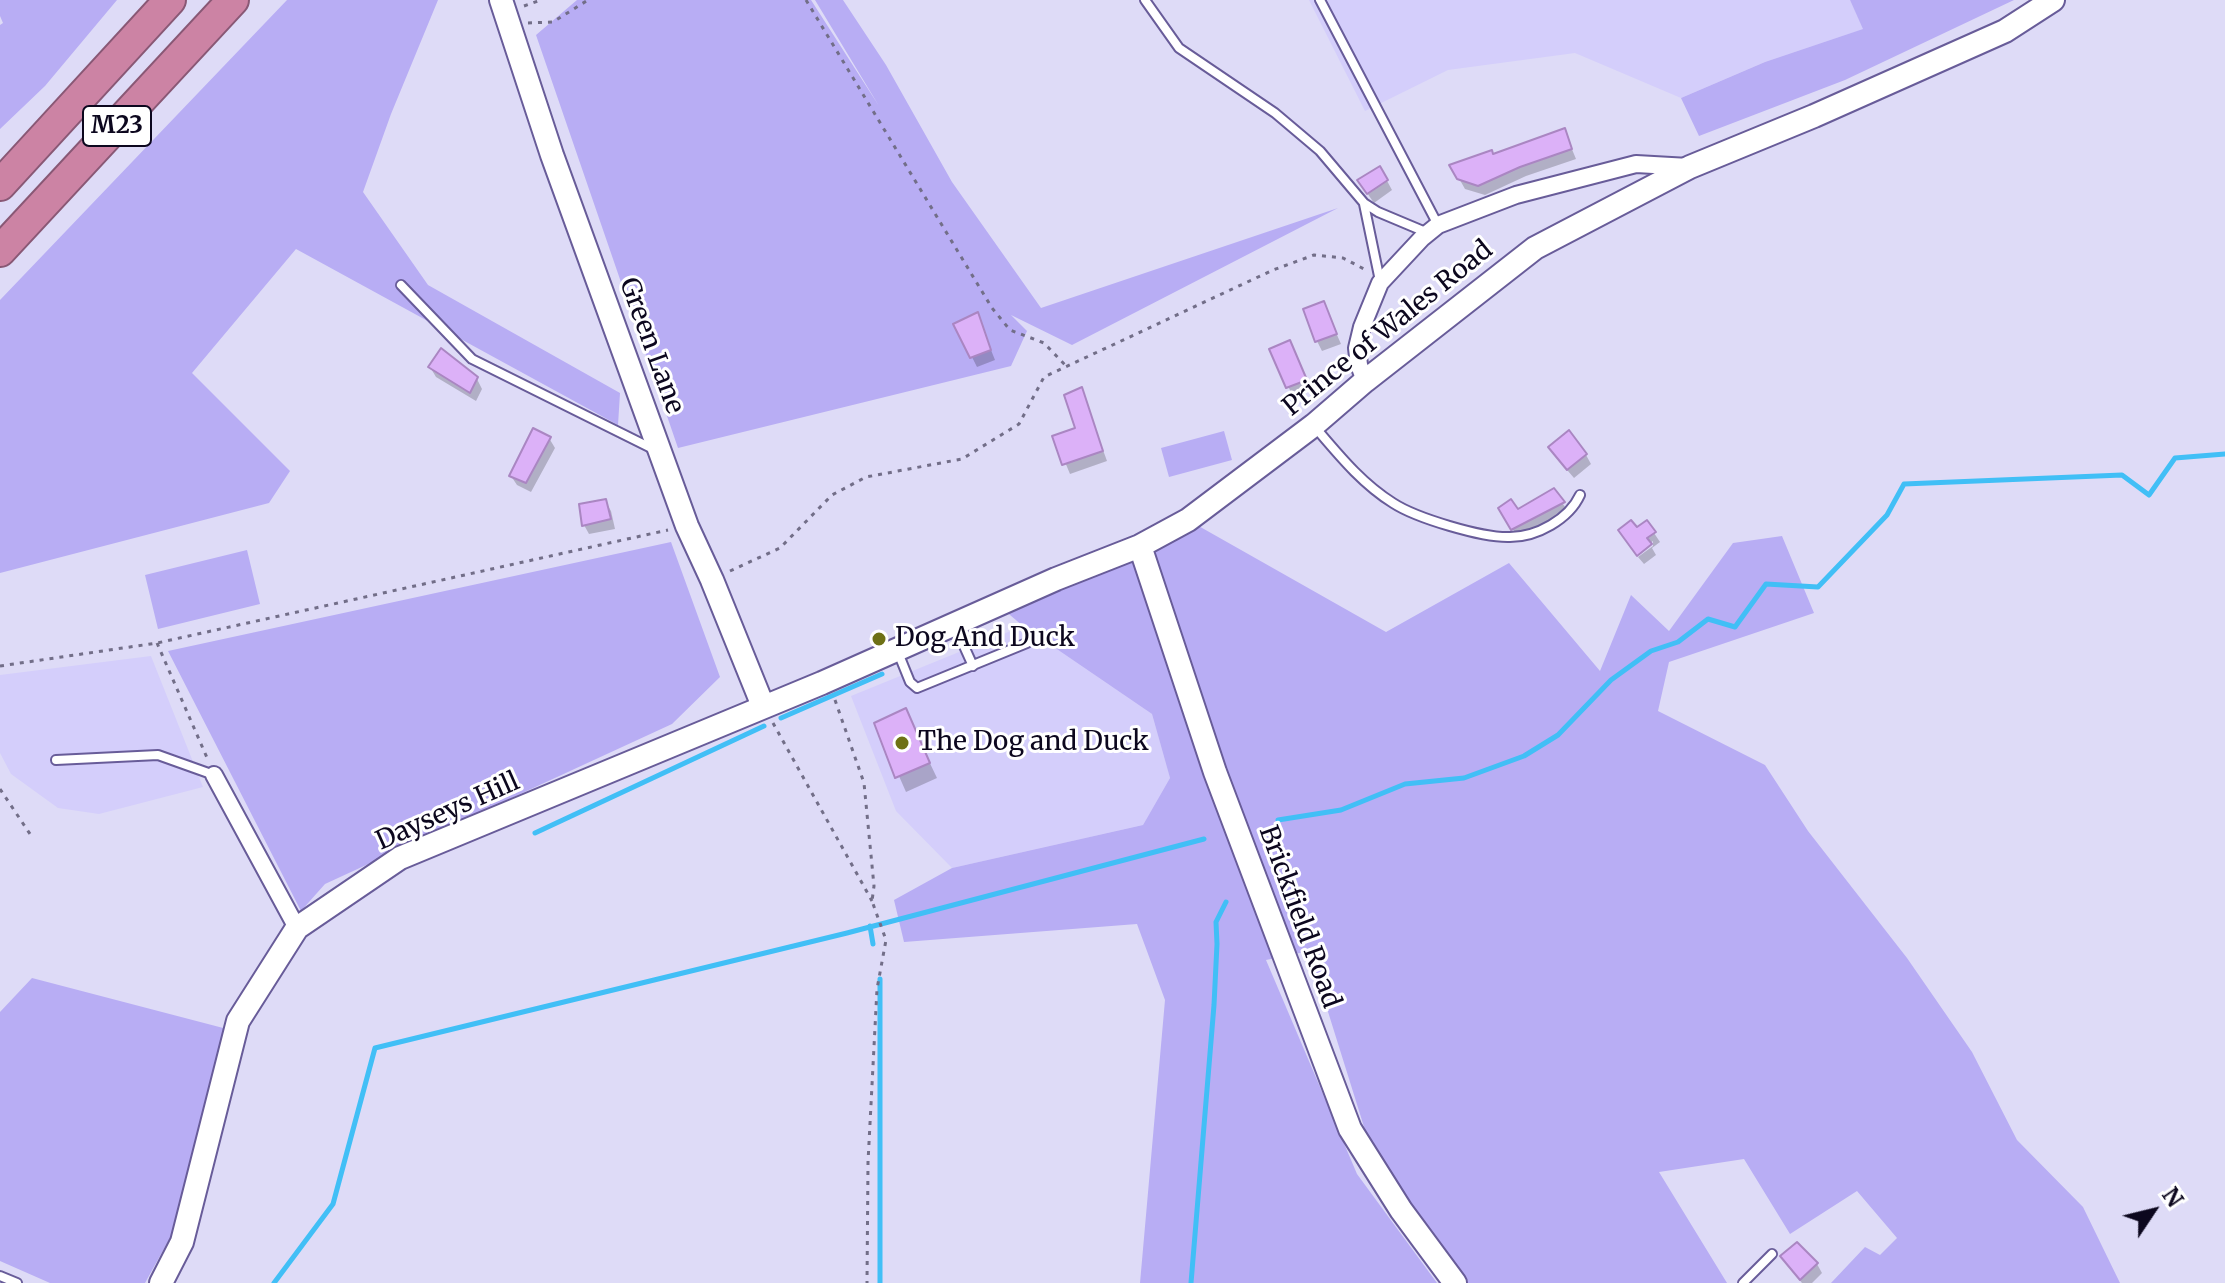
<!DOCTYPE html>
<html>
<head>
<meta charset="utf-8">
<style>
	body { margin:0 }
	#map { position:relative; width:2225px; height:1283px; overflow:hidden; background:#dedbf7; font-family:Merriweather,serif }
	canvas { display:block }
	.north { position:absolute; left:2113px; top:1171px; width:80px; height:80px; -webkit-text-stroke:6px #fff; paint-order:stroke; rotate:55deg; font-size:22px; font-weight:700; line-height:32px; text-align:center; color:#0c071e }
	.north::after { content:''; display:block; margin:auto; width:28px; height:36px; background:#0c071e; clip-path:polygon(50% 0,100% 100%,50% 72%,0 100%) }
</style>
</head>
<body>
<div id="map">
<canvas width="2225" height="1283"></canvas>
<div class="north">N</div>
</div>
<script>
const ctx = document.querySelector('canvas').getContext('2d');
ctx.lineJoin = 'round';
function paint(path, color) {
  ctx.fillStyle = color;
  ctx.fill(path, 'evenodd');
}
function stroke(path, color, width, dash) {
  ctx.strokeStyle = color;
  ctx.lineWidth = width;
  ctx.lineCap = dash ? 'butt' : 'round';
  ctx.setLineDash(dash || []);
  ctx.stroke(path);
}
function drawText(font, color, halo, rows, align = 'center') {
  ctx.font = font + ' Merriweather,serif';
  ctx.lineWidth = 6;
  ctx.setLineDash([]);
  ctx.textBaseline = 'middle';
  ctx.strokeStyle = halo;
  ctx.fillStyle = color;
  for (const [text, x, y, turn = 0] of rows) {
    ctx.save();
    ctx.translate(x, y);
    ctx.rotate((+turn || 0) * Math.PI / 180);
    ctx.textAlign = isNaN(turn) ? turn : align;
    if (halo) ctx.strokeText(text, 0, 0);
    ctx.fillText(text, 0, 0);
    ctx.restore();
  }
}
paint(new Path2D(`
	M1309 0H1850L1864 29 1765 62 1681 98 1575 53 1448 70 1365 111Z
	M1023 626 1152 714 1170 778 1143 825 952 868 896 811 851 696Z
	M151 656 203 787 99 814 58 808 11 774 0 753V675Z`), '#d4cefb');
paint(new Path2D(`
	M0 0H117L45 86 0 129V25L3 23 0 16Z
	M287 0H438L391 114 363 192 428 285 620 393 618 425 296 249 192 373 290 471 269 503 0 573V300Z
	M577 0H811L879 106 815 0H843L886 65 952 182 1041 308 1338 208 1072 345 1011 315 1027 331 1011 366 678 448 536 35Z
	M1850 0H2014L1845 80 1699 136 1681 98 1765 62 1863 29Z
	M1224 431 1232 460 1169 477 1161 448Z
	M1188 520 1386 632 1509 563 1600 671 1631 595 1669 631 1733 543 1782 536 1814 613 1669 662 1658 711 1765 765 1808 831 1907 958 1972 1052 2017 1140 2083 1207 2120 1283H1831L1865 1247 1880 1255 1897 1238 1857 1191 1790 1234 1744 1159 1659 1172 1727 1283H1455L1350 1129 1365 1130 1309 951 1266 960 1357 1174 1437 1283H1140L1165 1000 1137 924 904 942 894 900 952 868 1143 825 1170 778 1152 714 1023 626 997 604Z
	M671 542 720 677 672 724 325 884 301 911 168 651Z
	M247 550 260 604 158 629 145 575Z
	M32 978 227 1029 171 1236 145 1283H50L0 1261V1012Z`), '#b8adf4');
paint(new Path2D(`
	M1564 130 1576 159 1526 176 1485 195 1465 189 1452 166 1493 156Z
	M1380 168 1392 190 1374 203 1365 190Z
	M1323 303 1341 344 1322 351 1317 341Z
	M977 315 995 360 977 367 972 357Z
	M1272 350 1295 352 1310 390 1293 397Z
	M430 367 477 379 482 389 476 401 436 377Z
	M1081 389 1107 461 1070 474 1055 438 1077 429Z
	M549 438 555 448 531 492 517 485 511 476Z
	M1586 455 1591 464 1574 478 1556 457Z
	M1553 491 1569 512 1518 538 1501 508 1517 511Z
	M605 501 611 511 615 529 589 534 584 525Z
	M1637 530 1654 533 1660 542 1652 548 1656 555 1644 564 1638 557 1653 546V541L1636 554Z
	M905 711 937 778 906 792 876 724Z
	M1817 1264 1822 1273 1812 1283H1802L1788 1266Z`), '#0003');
stroke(new Path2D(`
	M781 718 882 674
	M1278 820 1341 810 1405 784 1464 778 1524 756 1558 735 1611 680 1651 651 1678 642 1708 619 1735 627 1766 584 1818 587 1887 515 1904 484 2122 475 2149 495 2175 458 2225 454
	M535 833 764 726
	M870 926 873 944
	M880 979V1283
	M274 1283 333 1204 375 1048 847 933 1204 839
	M1191 1283 1214 1005 1217 944 1216 922 1226 902`), '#41bff6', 5);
const building = new Path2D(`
	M1565 128 1572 149 1520 167 1478 186 1457 179 1449 165 1492 150 1493 154Z
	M1380 166 1388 180 1367 194 1357 180Z
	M1324 301 1337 334 1315 342 1303 309Z
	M978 312 991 350 970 358 953 324Z
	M1290 340 1307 380 1286 388 1269 349Z
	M441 348 478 377 470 393 428 367Z
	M1082 387 1103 451 1062 465 1052 436 1075 428 1064 395Z
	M533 428 551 437 526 483 509 476Z
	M1569 430 1587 454 1567 470 1548 447Z
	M1554 488 1565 502 1511 530 1498 508 1511 499 1518 509Z
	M606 499 611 519 582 526 579 504Z
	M1631 520 1637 527 1647 520 1656 532 1647 538 1652 544 1637 556 1618 530Z
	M906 708 930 763 895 778 874 723Z
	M1797 1242 1818 1263 1800 1280 1780 1256Z`);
paint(building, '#dcb1f8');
stroke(building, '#aa86c2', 2);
const lane = new Path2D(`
	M1145 0 1179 48 1275 113 1320 151 1364 203 1378 212 1428 233
	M1320 0 1438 225
	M1364 204 1380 281
	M401 285 472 359 653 449
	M1314 426C1338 454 1361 483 1393 503 1416 518 1482 538 1510 537 1537 537 1569 519 1580 495
	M954 624 973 666
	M897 650 910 682 917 688 1027 643
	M56 760 158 755 214 775
	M0 1276 17 1283
	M1743 1283 1772 1254`);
const street = new Path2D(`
	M1365 381 1359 365 1357 348 1362 327 1380 283 1422 238 1438 225 1516 195 1636 164 1689 167
	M214 775 297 928`);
const secondary = new Path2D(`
	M501 0 552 155 687 526 712 580 763 706
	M1140 546 1215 772 1350 1129 1401 1210 1455 1283
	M161 1283 182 1242 238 1021 297 928 400 858 822 683 1056 579 1140 546 1188 520 1314 425 1365 381 1535 248 1690 167 1814 116 2005 31 2053 0`);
const highway = new Path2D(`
	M0 185 170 0
	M0 251 233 0`);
stroke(lane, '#685c99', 12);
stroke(street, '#685c99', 20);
stroke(secondary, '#685c99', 26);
stroke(highway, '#895875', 34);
stroke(new Path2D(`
	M806 0 992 308 1010 330 1044 343 1068 368
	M524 6 541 0
	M528 23 553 22 588 0
	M730 571 780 548 832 495 866 477 962 459 1019 424 1044 377 1273 270 1314 255 1343 258 1366 270
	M157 643 208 760
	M0 666 157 643 668 530
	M835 700 864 783 874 886 872 901 886 940 877 989 868 1162 867 1283
	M773 723 872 901
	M0 789 32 837`), '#726e88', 3, [4, 6]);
stroke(lane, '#fff', 8);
stroke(street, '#fff', 16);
stroke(secondary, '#fff', 22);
stroke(highway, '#cc83a4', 30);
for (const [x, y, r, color] of [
	[879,639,8,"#6e7116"],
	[902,743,8,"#6e7116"]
]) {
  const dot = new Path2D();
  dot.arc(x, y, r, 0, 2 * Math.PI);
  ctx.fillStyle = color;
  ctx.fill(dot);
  stroke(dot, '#fff', 3);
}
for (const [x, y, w] of [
	[117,126,68]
]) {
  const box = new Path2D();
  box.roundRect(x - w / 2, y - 20, w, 40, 6);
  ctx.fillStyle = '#fff';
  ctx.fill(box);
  stroke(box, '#0c071e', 2);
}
drawText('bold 24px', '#0c071e', null, [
	["M23",117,126]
]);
drawText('26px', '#0c071e', '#fff', [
	["Prince of Wales Road",1388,329,-39],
	["Green Lane",651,346,70],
	["Dayseys Hill",448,812,-24],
	["Brickfield Road",1299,917,70]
]);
drawText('26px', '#0c071e', '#fff', [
	["Dog And Duck",895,639],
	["The Dog and Duck",918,743]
], 'left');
</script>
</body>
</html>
